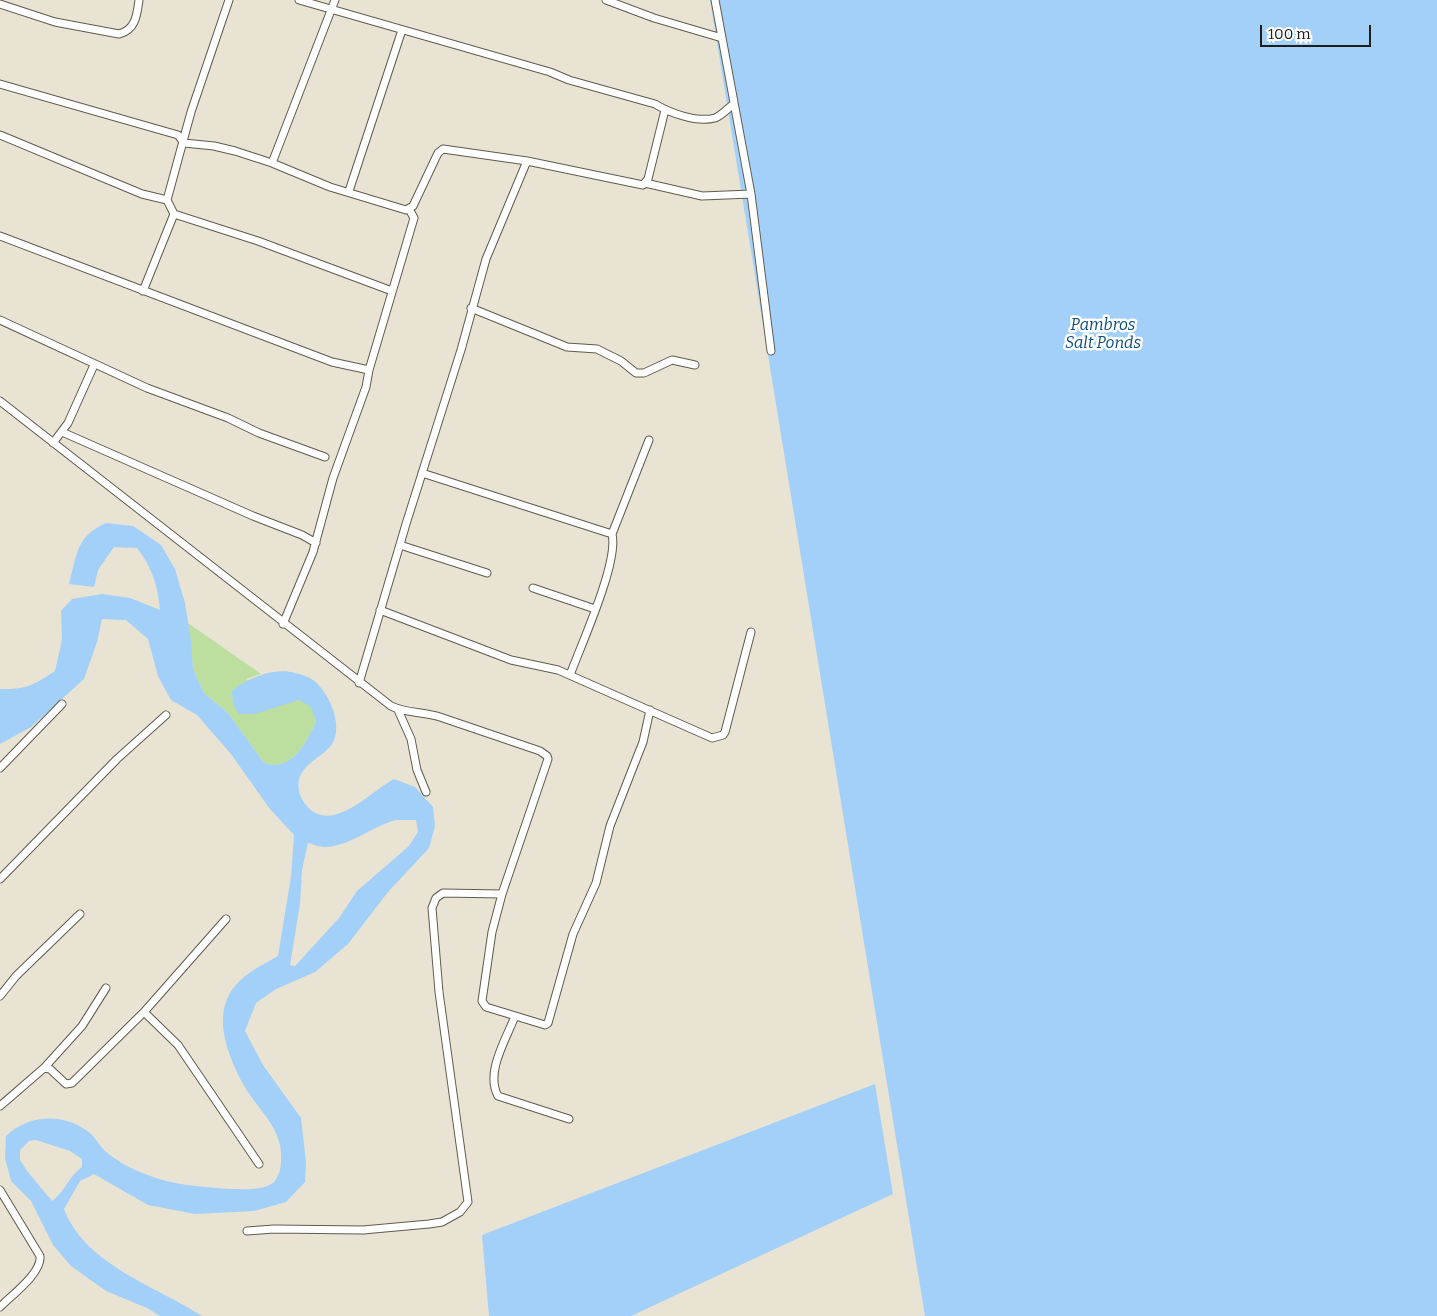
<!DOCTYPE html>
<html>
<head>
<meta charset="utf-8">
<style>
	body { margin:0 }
	#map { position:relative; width:1437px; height:1316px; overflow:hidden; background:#e8e3d3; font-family:Bitter,serif }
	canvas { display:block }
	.scale { position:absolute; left:1260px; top:25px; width:111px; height:22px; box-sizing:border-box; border:2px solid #1e1d17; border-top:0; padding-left:6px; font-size:15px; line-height:18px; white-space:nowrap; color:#1e1d17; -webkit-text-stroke:4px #fff; paint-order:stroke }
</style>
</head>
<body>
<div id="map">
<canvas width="1437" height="1316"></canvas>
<div class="scale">100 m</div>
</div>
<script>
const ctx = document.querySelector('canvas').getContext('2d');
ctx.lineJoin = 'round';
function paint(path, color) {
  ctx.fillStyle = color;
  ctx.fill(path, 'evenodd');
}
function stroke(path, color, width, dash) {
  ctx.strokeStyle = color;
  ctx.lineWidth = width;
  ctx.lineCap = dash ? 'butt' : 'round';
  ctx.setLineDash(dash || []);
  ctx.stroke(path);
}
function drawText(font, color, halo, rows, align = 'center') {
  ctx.font = font + ' Bitter,serif';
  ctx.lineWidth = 5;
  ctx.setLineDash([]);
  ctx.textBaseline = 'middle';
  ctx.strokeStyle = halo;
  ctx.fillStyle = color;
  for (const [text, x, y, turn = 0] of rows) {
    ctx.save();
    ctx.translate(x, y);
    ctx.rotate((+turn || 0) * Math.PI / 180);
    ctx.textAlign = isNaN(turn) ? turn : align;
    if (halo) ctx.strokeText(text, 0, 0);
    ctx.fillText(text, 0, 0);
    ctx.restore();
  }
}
paint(new Path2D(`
	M188 623 261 674 246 679 280 705 299 700 311 706 316 722C309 737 298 760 280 764 276 766 268 764 264 763L228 713 204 693 193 669Z`), '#bcdf9f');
paint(new Path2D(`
	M710 0H1437V1316H925Z
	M106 523 133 526 161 545 175 569 185 603 191 641 193 669 204 693 228 713 264 763C268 764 276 766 280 764 298 760 309 737 316 722L311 707 299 700 255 714H239L233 704 232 691C248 678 274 667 295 673 300 674 309 677 313 680 329 692 344 726 332 744 323 757 303 763 299 780 297 788 300 798 306 805 331 836 371 791 394 779L415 787 433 807 435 826 429 848 388 892 348 944 315 972 276 989 256 1003 245 1031 263 1065 301 1118 306 1162 305 1182 286 1202 254 1211 195 1214 148 1205 94 1174 80 1181 64 1209C85 1265 156 1286 202 1316H160L147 1308 106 1291 71 1266 53 1245 31 1201 11 1181 5 1158 6 1136C28 1114 66 1112 91 1134 96 1139 100 1146 105 1151 116 1161 132 1169 145 1174 171 1185 202 1187 230 1189 242 1189 264 1191 274 1182 279 1176 281 1168 281 1161 284 1127 255 1108 242 1082 225 1049 209 1006 243 978 253 969 266 963 278 956L291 877 294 835 270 809 231 754 197 715 171 700 158 676 148 639 126 620 102 619 97 642 84 679 31 727 0 744V689C25 690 34 685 55 671L62 640 61 611 72 599 102 594 130 598 160 610C158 586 152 567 137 548L114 547 98 570 94 587 69 584C77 555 76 536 106 523ZM395 820H416L418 832 409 846 357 891 339 918 295 966 290 965 300 904 302 870 308 843C313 844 319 847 324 847 348 847 372 827 395 820ZM36 1140 70 1151 82 1159V1167C67 1178 66 1191 52 1201L27 1171 20 1160V1150L29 1141Z
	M875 1084 893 1194 631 1316H489L482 1235Z`), '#a2d0f9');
const minor = new Path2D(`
	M229 0 191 112 167 200 174 214 258 241 392 291
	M299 0 550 72 569 80 655 104C670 113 697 123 715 118 721 116 728 108 734 104
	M606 0 654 18 722 38
	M715 0 751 194 771 351
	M0 4 55 22 119 34C136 30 137 14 139 0
	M0 84 178 135 184 143 214 146 235 151 272 163 330 187 406 210 413 206 438 153 443 149 527 161 643 185 648 179 665 110
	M0 135 142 194 167 200
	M272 163 335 0
	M645 183 702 196 751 194
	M349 191 402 30
	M0 236 332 362 369 370
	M143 291 174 214
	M471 308 567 347 597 349 621 361 636 373H644L672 360 695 365
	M0 320 147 388 228 418 259 433 325 457
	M0 401 391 706C405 713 424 712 440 717L540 751 547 756 548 759 502 894 492 932 482 1001 486 1007 545 1025 548 1023 573 934 596 883 610 826 643 742 650 710
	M62 432 253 516 302 535 316 543
	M53 443 68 423 94 365
	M422 473 612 534
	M400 545 487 573
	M533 588 595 609
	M380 610 511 660 558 670 712 738 723 735 725 732 751 632
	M283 624 313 552 333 478 366 387 369 370 414 218 409 209
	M570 675C581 645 619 562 612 534L649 440
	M359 683 406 524 461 350 486 259 527 161
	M398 710 411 739 417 770 426 792
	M0 768 62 704
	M0 879 117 759 166 715
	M0 996 16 976 80 914
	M144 1012 226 919
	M515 1016C506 1040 485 1072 498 1096L569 1119
	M44 1068 82 1026 106 988
	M0 1106 44 1068 50 1069 66 1084 72 1083 144 1012 178 1045 259 1164
	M0 1190 40 1256C42 1273 12 1295 0 1307
	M247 1231 274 1229 363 1230 429 1224 442 1222 460 1212 468 1202 439 992 432 908 436 898 443 893 502 894`);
stroke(minor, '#5f5b4d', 9);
stroke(minor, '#fff', 7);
drawText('italic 16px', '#094d7b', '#fff', [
	["Pambros",1103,326],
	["Salt Ponds",1103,344]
]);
</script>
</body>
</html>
